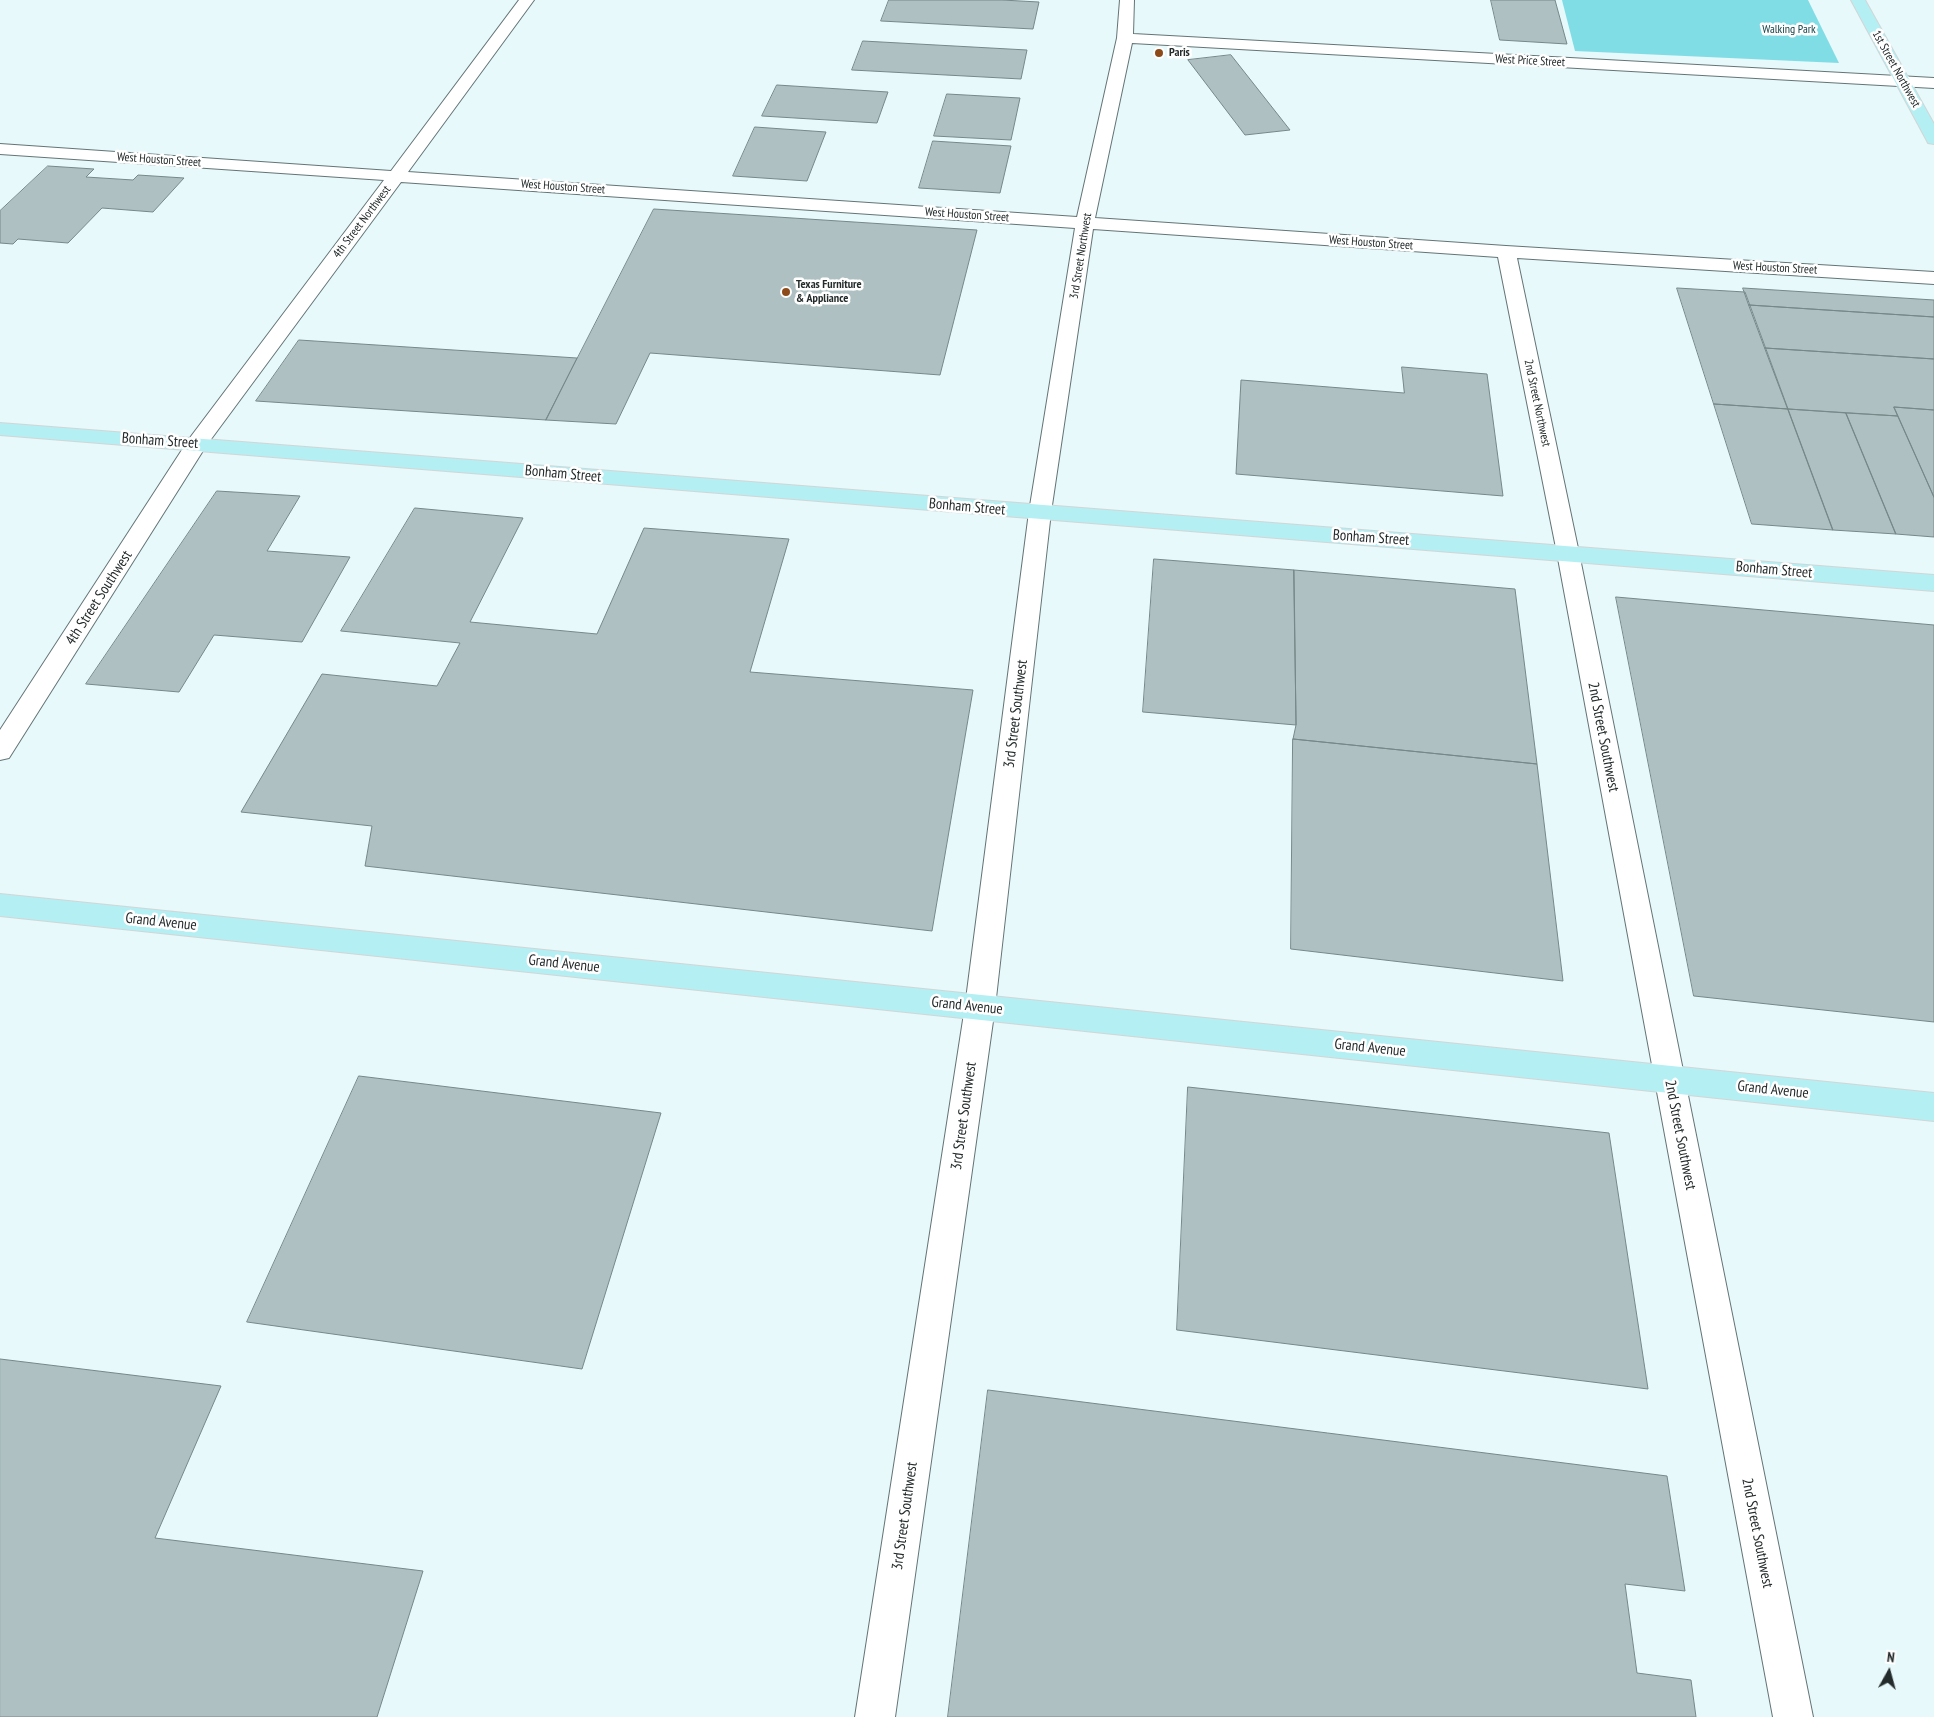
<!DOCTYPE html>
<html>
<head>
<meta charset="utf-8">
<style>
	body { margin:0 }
	#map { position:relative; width:1934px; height:1717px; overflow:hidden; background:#e7f9fb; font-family:"PT Sans Narrow",sans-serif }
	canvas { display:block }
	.north { position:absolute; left:1864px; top:1647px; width:50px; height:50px; -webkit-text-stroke:4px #fff; paint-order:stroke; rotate:7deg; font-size:14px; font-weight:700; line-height:20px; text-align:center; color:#242b2b }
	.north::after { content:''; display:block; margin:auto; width:18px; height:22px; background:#242b2b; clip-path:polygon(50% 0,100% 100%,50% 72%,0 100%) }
</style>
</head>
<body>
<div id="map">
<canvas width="1934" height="1717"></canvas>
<div class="north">N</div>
</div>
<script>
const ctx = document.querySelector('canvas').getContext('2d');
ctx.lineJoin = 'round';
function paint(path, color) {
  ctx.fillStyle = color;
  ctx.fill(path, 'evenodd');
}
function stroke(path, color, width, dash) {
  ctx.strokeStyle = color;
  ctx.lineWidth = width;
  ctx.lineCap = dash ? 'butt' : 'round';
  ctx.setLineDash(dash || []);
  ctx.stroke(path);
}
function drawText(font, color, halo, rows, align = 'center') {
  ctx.font = font + ' "PT Sans Narrow",sans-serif';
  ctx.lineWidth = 5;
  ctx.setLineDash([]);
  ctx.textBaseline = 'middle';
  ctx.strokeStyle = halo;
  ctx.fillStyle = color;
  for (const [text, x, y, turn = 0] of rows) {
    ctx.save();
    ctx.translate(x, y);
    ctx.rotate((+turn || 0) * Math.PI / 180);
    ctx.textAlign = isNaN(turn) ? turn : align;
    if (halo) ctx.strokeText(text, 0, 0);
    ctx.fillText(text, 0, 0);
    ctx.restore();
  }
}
paint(new Path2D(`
	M1562 0H1808L1839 63 1575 51Z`), '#80dde5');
const building = new Path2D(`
	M889 0H1002L1039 2 1033 29 881 21Z
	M1491 0H1555L1567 44 1500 40Z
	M863 41 1027 50 1021 79 852 70Z
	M1231 55 1290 130 1245 135 1188 60Z
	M777 85 888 92 877 123 762 116Z
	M947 94 1020 98 1011 140 934 136Z
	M755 127 826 132 807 181 733 176Z
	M933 141 1011 146 1000 193 919 188Z
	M48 166 94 169 86 177 133 180 138 175 184 178 153 212 102 208 68 243 18 239 13 244 0 243V211Z
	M654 209 977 230 940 375 650 353 616 424 546 420Z
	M1677 288 1745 292 1788 409 1714 404Z
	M1743 288 1934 300V317L1749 305Z
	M1749 305 1934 317V359L1765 348Z
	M299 340 577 358 546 420 256 401Z
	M1765 348 1934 359V410L1894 407 1898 416 1788 409Z
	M1402 367 1487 374 1503 496 1236 474 1241 380 1404 393Z
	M1714 404 1788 409 1833 530 1752 524Z
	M1894 407 1934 410V497Z
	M1788 409 1846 413 1896 534 1833 530Z
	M1846 413 1898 416 1934 497V537L1896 534Z
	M217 491 300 496 267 551 350 557 302 642 214 635 179 692 86 684Z
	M415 508 523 518 470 622 597 634 644 528 789 539 750 672 973 690 932 931 365 866 372 826 241 812 322 674 437 686 460 643 341 631Z
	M1154 559 1294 570 1296 725 1143 712Z
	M1294 570 1515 589 1537 764 1293 739 1296 725Z
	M1616 597 1934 625V1022L1694 996Z
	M1293 739 1537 764 1563 981 1291 949Z
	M359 1076 661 1113 582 1369 247 1322Z
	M1188 1087 1609 1133 1648 1389 1177 1330Z
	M0 1359 221 1386 155 1538 423 1571 377 1717H0Z
	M988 1390 1667 1476 1685 1591 1625 1584 1637 1673 1691 1680 1696 1717H948Z`);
paint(building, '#aec0c2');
stroke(building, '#778889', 1);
const minor = new Path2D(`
	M519 0H534L408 172 1077 217 1117 38 1120 0H1134L1133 34 1934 78V88L1132 43 1095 218 1506 246 1934 272V284L1517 258 1579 553 1813 1717H1773L1557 553 1498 257 1093 229 1051 512 995 1007 895 1717H855L965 1007 1029 512 1075 228 401 182 206 446 9 758 0 760V730L189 439 384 180 0 154V144L391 171Z`);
const major = new Path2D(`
	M1851 0H1865L1934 124V144L1928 143 1926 139Z
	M0 423 1934 575V591L0 435Z
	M0 894 1934 1093V1121L0 916Z`);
stroke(minor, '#647476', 2);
stroke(major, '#d3d5d5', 2);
paint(minor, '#fff');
paint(major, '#b4eff4');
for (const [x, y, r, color] of [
	[1159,53,5,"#8d4b1a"],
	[786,292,5,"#8d4b1a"]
]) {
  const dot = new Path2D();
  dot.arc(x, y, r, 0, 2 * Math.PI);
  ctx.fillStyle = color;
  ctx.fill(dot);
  stroke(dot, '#fff', 2);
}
drawText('12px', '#164448', '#fff', [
	["Walking Park",1789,30]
]);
drawText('bold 12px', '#242b2b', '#fff', [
	["Paris",1169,53],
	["Texas Furniture",796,285],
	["& Appliance",796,299]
], 'left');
drawText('12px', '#242b2b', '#fff', [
	["West Price Street",1530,61,3],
	["1st Street Northwest",1896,69,61],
	["West Houston Street",159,160,4],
	["West Houston Street",563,187,4],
	["West Houston Street",967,215,4],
	["4th Street Northwest",362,222,-53],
	["West Houston Street",1371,243,4],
	["3rd Street Northwest",1081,256,-81],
	["West Houston Street",1775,268,3],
	["2nd Street Northwest",1537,403,78]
]);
drawText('15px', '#242b2b', '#fff', [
	["Bonham Street",160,441,4],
	["Bonham Street",563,474,5],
	["Bonham Street",967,507,5],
	["Bonham Street",1371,538,4],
	["Bonham Street",1774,570,5],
	["4th Street Southwest",99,598,-57],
	["3rd Street Southwest",1016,714,-83],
	["2nd Street Southwest",1603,737,79],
	["Grand Avenue",161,922,6],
	["Grand Avenue",564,964,6],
	["Grand Avenue",967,1006,6],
	["Grand Avenue",1370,1048,6],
	["Grand Avenue",1773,1090,6],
	["3rd Street Southwest",964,1116,-82],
	["2nd Street Southwest",1680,1135,79],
	["3rd Street Southwest",905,1516,-82],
	["2nd Street Southwest",1757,1533,79]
]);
</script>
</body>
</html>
